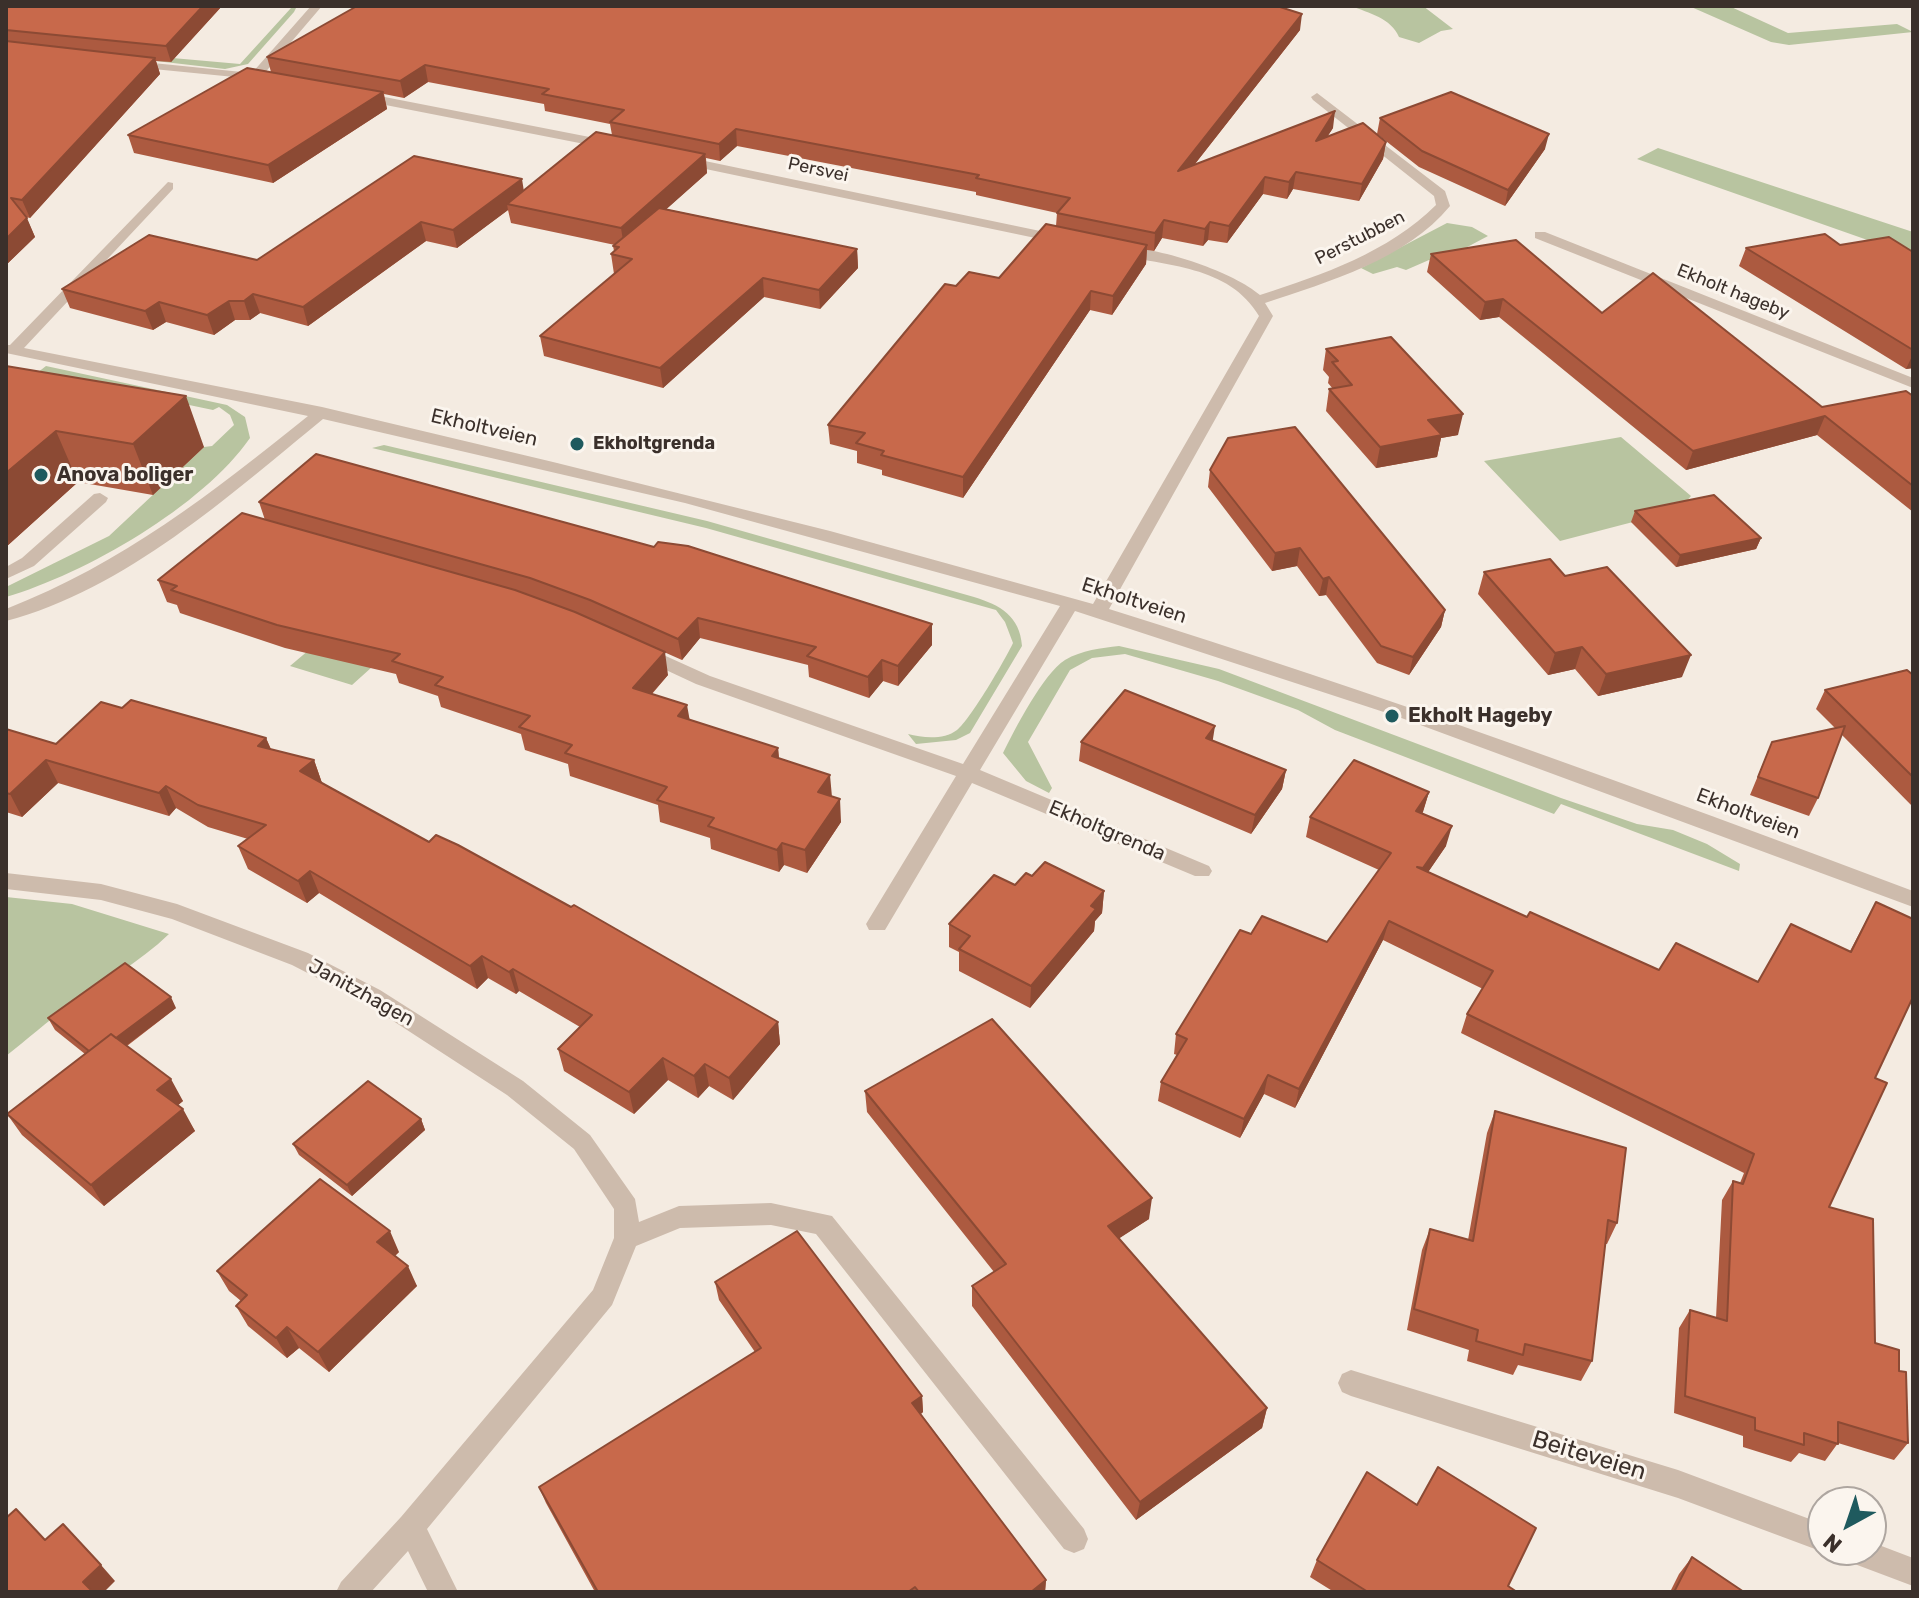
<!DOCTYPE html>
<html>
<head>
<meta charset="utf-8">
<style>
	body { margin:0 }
	#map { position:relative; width:1919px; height:1598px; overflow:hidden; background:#f4ebe1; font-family:Rubik,sans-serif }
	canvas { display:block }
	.frame { position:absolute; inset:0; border:8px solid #3b302b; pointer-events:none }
	.north { position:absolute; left:1807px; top:1486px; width:80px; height:80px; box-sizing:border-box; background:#fbf5ee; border:2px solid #aea6a0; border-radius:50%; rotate:220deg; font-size:22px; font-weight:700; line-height:32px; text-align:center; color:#3b302b }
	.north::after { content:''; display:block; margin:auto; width:28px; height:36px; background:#1f5a5e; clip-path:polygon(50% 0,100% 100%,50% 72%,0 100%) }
</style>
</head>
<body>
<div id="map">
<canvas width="1919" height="1598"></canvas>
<div class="frame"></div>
<div class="north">N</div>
</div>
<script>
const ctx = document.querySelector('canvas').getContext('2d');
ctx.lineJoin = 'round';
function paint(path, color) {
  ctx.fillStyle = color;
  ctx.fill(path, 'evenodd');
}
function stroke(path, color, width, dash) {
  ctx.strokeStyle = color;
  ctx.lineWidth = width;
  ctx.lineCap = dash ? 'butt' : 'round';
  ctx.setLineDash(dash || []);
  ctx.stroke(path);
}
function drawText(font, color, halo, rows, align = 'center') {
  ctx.font = font + ' Rubik,sans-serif';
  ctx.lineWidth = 6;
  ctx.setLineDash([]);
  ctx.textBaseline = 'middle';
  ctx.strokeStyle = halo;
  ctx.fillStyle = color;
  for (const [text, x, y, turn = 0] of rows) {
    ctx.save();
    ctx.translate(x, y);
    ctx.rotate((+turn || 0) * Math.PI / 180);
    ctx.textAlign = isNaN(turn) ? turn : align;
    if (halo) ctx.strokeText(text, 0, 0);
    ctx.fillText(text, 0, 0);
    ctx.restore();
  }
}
paint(new Path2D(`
	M1351 6H1423L1453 29 1441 31 1419 43 1399 37C1391 18 1369 13 1351 6Z
	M1689 6H1729L1788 33 1897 24 1913 32 1789 45 1771 42Z
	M291 8H296L294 12 248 64 225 69 104 55 105 52 240 64Z
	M1658 148 1913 232V256L1637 159Z
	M1447 223 1472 227 1488 236 1437 263 1429 260 1406 270 1397 267 1373 274 1361 268Z
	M46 366 227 405 245 417 250 438C203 506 85 574 6 597V587L109 536 204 447 212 446 234 425 230 415 219 407 213 410 37 373Z
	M1621 437 1691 496 1679 510 1560 541 1484 461Z
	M384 445 707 521 974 597C1000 605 1020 616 1022 646L970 733 956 740 916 744 908 734C923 738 944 740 957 730 970 720 1005 660 1013 643L1005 622 996 610 706 528 372 448Z
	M355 611 411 632 352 685 290 666Z
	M1119 646 1219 669 1561 798 1637 824 1673 830 1707 844 1740 864 1739 871 1561 804 1554 814 1335 730 1298 710 1218 681 1125 654 1092 658 1070 670 1028 742 1052 788 1049 793 1026 781 1003 753C1015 729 1043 674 1065 660 1082 650 1101 648 1119 646Z
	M6 897 72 904 169 934C139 963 103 982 69 1006 47 1021 27 1040 6 1056Z`), '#b8c4a0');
paint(new Path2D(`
	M311 6H322L263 75 267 78 265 80 133 67 127 64 133 61 252 73Z
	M359 92 610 141 616 145 610 149 355 99 353 96Z
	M1317 93 1445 191 1450 206C1407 259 1328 282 1265 303L1273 316 1109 609C1380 693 1647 791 1913 891V907L1396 716 1075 611 980 770 1209 866 1212 871 1209 876H1195L972 783 885 930H869L866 924 956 776 696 684 636 656 633 652 642 646 648 648 710 676 963 764 1060 606 685 503 323 419C230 495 125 590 6 621V609C123 563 211 494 308 416L6 353V345H10L168 182 173 183V189L24 348 322 407 553 462 830 531 1093 604 1259 316C1229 265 1165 266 1114 254V248C1149 243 1233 271 1260 295 1322 275 1389 252 1436 205L1434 196 1313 100 1311 97Z
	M681 156 1064 236 1071 240 1064 244 677 163 675 160Z
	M1535 232H1545L1913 378V388L1535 238Z
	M100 493 108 498 106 502 34 566 6 579V567L22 558 94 494Z
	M6 873 101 884 177 904 308 953 380 990 523 1081 590 1135 635 1199 639 1222 679 1206 771 1203 832 1216 1084 1529 1088 1539 1084 1549 1074 1553 1064 1549 816 1234 771 1225 680 1228 636 1246 612 1305 427 1529 458 1592H428L408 1551 371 1592H336L341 1582 401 1517 593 1290 614 1238V1209L574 1149 507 1095 364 1002 292 965 172 919 101 900 6 889Z
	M1351 1370 1678 1470 1823 1524V1550H1828L1823 1552 1678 1498 1351 1396 1342 1392 1338 1383 1342 1374Z
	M1871 1542 1913 1558V1586L1844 1560 1840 1550H1871Z`), '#cdbbac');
paint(new Path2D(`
	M6 6H222L171 62 156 61 160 74 30 218 26 217 35 237 6 265Z
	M1300 30 1195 164 1333 128 1327 137 1386 142 1383 159 1359 201 1293 189 1287 199 1263 194 1227 243 1208 240 1203 246 1162 238 1154 251 1147 250 1146 264 1112 315 1090 310 963 498 882 475V470L857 463V451L830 444 828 425 956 286 999 278 1056 226 1057 213 976 195V192L737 146 720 161 706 158 707 173 666 209 857 249 858 268 820 309 764 297 663 388 544 356 540 336 614 274 611 254 614 251 613 246 615 245 511 223 508 210 457 248 426 241 308 326 260 313 250 320H235L214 335 166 322 153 330 70 308 62 289 257 260 524 191 612 135 610 124 545 111 544 104 428 82 404 98 384 94 387 109 273 183 134 153 128 135 271 72 267 57Z
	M1380 118 1545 149 1505 206 1419 167 1377 134Z
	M1840 245 1913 252V368L1906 369 1739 266 1746 248Z
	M1431 254 1602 313 1822 407 1913 396V512L1817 435 1686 470 1499 317 1480 320 1427 272Z
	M1326 349 1458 435 1441 438 1437 457 1376 468 1326 411 1329 389H1333L1328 383 1329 377 1323 370Z
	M6 366 204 447 153 495 78 482 6 547Z
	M1210 470 1445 610 1441 627 1409 675 1377 663 1326 595 1319 596 1297 566 1272 571 1208 487Z
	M259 502 932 624V645L898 686 883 681 869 698 809 677 808 665 700 638 682 660 639 641 668 675 652 694 690 720 778 748 779 759 832 797 841 822 807 873 784 865 779 872 711 849 710 838 660 822 658 805 570 776 568 764 525 750 521 734 441 707 438 696 399 683 396 674 285 648 180 613 177 605 167 602 158 580 265 520Z
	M1635 511 1761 538 1756 549 1676 567 1631 522Z
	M1484 572 1565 576 1682 677 1598 696 1575 669 1548 675 1478 594Z
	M1913 675V807L1841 734 1818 798 1809 816 1750 795 1772 742 1835 728 1816 709 1825 690Z
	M122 708 266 738 271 749 314 760 322 783 429 842 778 1022 780 1044 733 1100 709 1086 698 1098 668 1080 634 1114 564 1071 558 1049 580 1027 519 991 516 994 488 978 477 989 319 893 307 903 248 869 238 846 248 839 208 827 176 808 169 816 58 783 22 817 6 812V729L56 744Z
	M1213 741 1286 770 1282 789 1251 834 1079 761 1081 742Z
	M1429 792 1422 814 1446 846 1428 872 1527 917 1659 970 1758 982 1850 951 1876 902 1913 919V1003L1911 1002 1875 1078 1829 1207 1875 1343 1899 1371 1908 1443 1894 1460 1838 1443 1825 1461 1799 1453 1791 1462 1743 1447V1436L1674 1413 1679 1328 1690 1310 1716 1318 1722 1200 1733 1181 1740 1183 1744 1173 1461 1033 1467 1014 1483 989 1383 940 1295 1108 1264 1094 1240 1138 1158 1101 1161 1082 1177 1055 1174 1054 1176 1034 1251 934 1327 942 1379 870 1306 837 1310 817Z
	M1032 876 1104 891 1102 913 1095 921 1094 931 1030 1008 959 971V952L949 947V924Z
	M176 1008 127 1046 183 1101 178 1105 195 1131 104 1206 22 1135 7 1114 85 1054 55 1030 48 1018Z
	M865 1091 1149 1219 1119 1238 1267 1408 1262 1428 1136 1520 972 1306V1286L994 1272 867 1112Z
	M1495 1111 1617 1223 1607 1244H1605L1592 1361 1581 1381 1518 1365 1513 1375 1467 1361 1469 1350 1407 1330 1422 1250 1430 1229 1468 1240 1487 1133Z
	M421 1119 425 1130 352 1196 299 1155 293 1144Z
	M399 1252 395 1256 417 1286 329 1372 299 1348 287 1358 248 1326 236 1306 241 1301 229 1291 217 1271Z
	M715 1282 922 1396 923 1412 921 1414 1046 1580 1045 1592H595L546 1503 539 1487 755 1352 719 1300Z
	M1692 1557 1744 1592H1670L1679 1574Z
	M1317 1560 1508 1586 1517 1592H1334L1310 1577Z`), '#ac5a40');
paint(new Path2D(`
	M203 6H222L171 62 166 46Z
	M1302 14 1300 30 1176 188 1178 171Z
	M155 58 160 74 30 218 22 200Z
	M425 65 428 82 404 98 400 81Z
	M383 92 387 109 273 183 268 165Z
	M1335 111 1333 128 1313 158 1316 141Z
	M736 129 737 146 720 161 719 144Z
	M1549 134 1545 149 1505 206 1508 190Z
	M1386 142 1383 159 1359 201 1362 184Z
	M705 154 707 173 624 247 621 228Z
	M1296 172 1293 189 1287 199 1289 182Z
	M1265 177 1263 194 1227 243 1229 226Z
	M522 179 525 198 507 204 508 210 457 248 453 230Z
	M27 218 35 237 6 265V239Z
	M1164 220 1162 238 1154 251 1155 233Z
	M421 222 426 241 308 326 303 307Z
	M1210 222 1208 240 1203 246 1205 229Z
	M1147 245 1146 264 1112 315 1113 296Z
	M857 249 858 268 820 309 819 290Z
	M763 278 764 297 663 388 660 368Z
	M1091 291 1090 310 963 498V477Z
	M253 294 260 313 250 320 244 301Z
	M1503 299 1499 317 1480 320 1485 302Z
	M229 301 235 320 214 335 207 315Z
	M159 302 166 322 153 330 145 311Z
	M1913 354V368L1906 369Z
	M186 396 204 447 153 495 133 444Z
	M1463 414 1458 435 1441 438 1437 457 1376 468 1380 447 1428 420Z
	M1825 416 1817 435 1686 470 1693 451Z
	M56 431 78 482 6 547V473Z
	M1761 538 1756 549 1676 567 1680 555Z
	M1300 548 1297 566 1272 571 1275 553Z
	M1329 577 1326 595 1319 596 1323 579Z
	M1445 610 1441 627 1409 675 1413 657Z
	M698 618 700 638 682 660 678 639Z
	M932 624V645L898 686V666Z
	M1582 647 1575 669 1548 675 1555 653Z
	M665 652 668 675 637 710 633 688Z
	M1691 655 1682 677 1598 696 1606 674Z
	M882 660 883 681 869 698 868 677Z
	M687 705 691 727 678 716Z
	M1215 726 1212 745 1206 738Z
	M266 738 275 760 258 746Z
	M778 748 780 770 772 756Z
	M46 760 58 783 22 817 10 794Z
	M314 760 322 783 300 771Z
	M1286 770 1282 789 1251 834 1255 815Z
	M830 775 832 797 818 792Z
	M166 786 176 808 169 816 159 793Z
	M1429 792 1423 812 1410 831 1416 811Z
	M840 799 841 822 807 873 805 850Z
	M1452 826 1446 846 1418 887 1423 868Z
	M782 843 784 865 779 872 777 850Z
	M310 871 319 893 307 903 298 881Z
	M1104 891 1102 913 1095 921 1094 931 1030 1008 1031 986 1091 906Z
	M1389 921 1383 940 1295 1108 1299 1089Z
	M482 956 488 978 477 989 470 966Z
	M513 969 519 991 516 994 509 972Z
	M171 997 176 1008 99 1066 93 1055Z
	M778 1022 780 1044 733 1100 729 1078Z
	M663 1058 668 1080 634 1114 629 1092Z
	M705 1064 709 1086 698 1098 694 1076Z
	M1268 1075 1264 1094 1240 1138 1244 1119Z
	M171 1079 183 1101 170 1112 157 1090Z
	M183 1109 195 1131 104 1206 91 1185Z
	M421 1119 425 1130 352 1196 347 1185Z
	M1152 1198 1149 1219 1106 1247 1108 1226Z
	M390 1231 399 1252 387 1263 377 1242Z
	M408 1266 417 1286 329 1372 318 1352Z
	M287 1327 299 1348 287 1358 276 1338Z
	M922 1396 923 1412 913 1419 912 1403Z
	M1267 1408 1262 1428 1136 1520 1140 1502Z
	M101 1565 115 1581 104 1592H93L83 1582Z
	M1046 1580 1045 1592H1031Z`), '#8c4a34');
const building = new Path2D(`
	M6 6H203L166 46 6 30Z
	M357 6H1277L1302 14 1178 171 1335 111 1316 141 1363 123 1386 142 1362 184 1296 172 1289 182 1265 177 1229 226 1210 222 1205 229 1164 220 1155 233 1057 213 1070 198 976 178 979 175 736 129 719 144 610 122 624 110 542 94 549 89 425 65 400 81 267 57Z
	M6 41 155 58 22 200 11 198 27 218 6 239Z
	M247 68 383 92 268 165 128 135Z
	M1451 92 1549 134 1508 190 1422 151 1380 118Z
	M596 132 705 154 621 228 507 204Z
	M414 156 522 179 453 230 421 222 303 307 253 294 244 301H229L207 315 159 302 145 311 62 289 149 235 257 260Z
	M659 208 857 249 819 290 763 278 660 368 540 336 632 259 611 254 619 247 613 246Z
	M1046 224 1147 245 1113 296 1091 291 963 477 881 455 884 451 856 443 865 433 828 425 945 284 956 286 969 272 999 278Z
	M1825 234 1840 245 1889 237 1913 252V350L1746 248Z
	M1516 240 1602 313 1653 273 1822 407 1906 391 1913 396V486L1825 416 1693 451 1503 299 1485 302 1431 254Z
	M1391 337 1463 414 1428 420 1442 435 1380 447 1329 389 1352 385 1332 362 1338 361 1326 349Z
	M6 366 186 396 133 444 56 431 6 473Z
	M1295 427 1445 610 1413 657 1381 646 1329 577 1323 579 1300 548 1275 553 1210 470 1228 438Z
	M316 454 654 547 658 542 688 546 932 624 898 666 882 660 868 677 807 656 816 647 698 618 678 639 590 600 530 578 259 502Z
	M1714 495 1761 538 1680 555 1635 511Z
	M242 513 515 590 575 612 665 652 633 688 687 705 678 716 778 748 772 756 830 775 818 792 840 799 805 850 782 843 777 850 708 826 714 818 657 800 667 787 565 753 572 745 519 727 530 716 435 685 443 677 392 661 400 654 277 625 171 590 177 586 158 580Z
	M1550 559 1565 576 1607 567 1691 655 1606 674 1582 647 1555 653 1484 572Z
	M1907 670 1913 675V777L1825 690Z
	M1125 690 1215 726 1206 738 1286 770 1255 815 1081 742Z
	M131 700 266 738 258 746 314 760 300 771 429 842 436 835 458 845 571 907 574 905 778 1022 729 1078 705 1064 694 1076 663 1058 629 1092 558 1049 592 1015 513 969 509 972 482 956 470 966 310 871 298 881 238 846 266 825 198 805 166 786 159 793 46 760 10 794 6 793V729L56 744 101 702 122 708Z
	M1845 726 1818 798 1758 777 1772 742Z
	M1354 760 1429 792 1416 811 1452 826 1423 868 1417 867 1527 917 1530 912 1659 970 1676 943 1758 982 1791 924 1851 952 1876 902 1913 919V997L1875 1078 1887 1083 1829 1207 1873 1219 1875 1343 1899 1350V1371L1906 1372 1908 1443 1838 1422V1444L1804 1433V1445L1755 1430V1418L1685 1396 1690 1310 1727 1321 1733 1181 1743 1184 1754 1154 1467 1014 1493 971 1389 921 1299 1089 1268 1075 1244 1119 1161 1082 1187 1039 1176 1034 1240 930 1251 934 1262 916 1327 942 1391 853 1310 817Z
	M1045 862 1104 891 1091 906 1096 909 1031 986 959 949 970 936 949 924 994 875 1015 885 1026 873 1032 876Z
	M125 963 171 997 116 1038 111 1034 89 1051 48 1018Z
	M992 1019 1152 1198 1108 1226 1267 1408 1140 1502 972 1286 1006 1264 865 1091Z
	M111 1034 171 1079 157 1090 183 1109 91 1185 7 1114Z
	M368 1081 421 1119 347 1185 293 1144Z
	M1495 1111 1626 1148 1617 1223 1608 1220 1592 1361 1525 1344 1523 1355 1476 1341 1478 1330 1414 1309 1430 1229 1473 1241Z
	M320 1179 390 1231 377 1242 408 1266 318 1352 287 1327 276 1338 236 1306 247 1295 217 1271Z
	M797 1231 922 1396 912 1403 1046 1580 1031 1592H919L915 1587 908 1592H598L539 1487 761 1348 715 1282Z
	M1438 1467 1536 1528 1508 1586 1517 1592H1368L1317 1560 1367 1472 1417 1505Z
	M16 1509 45 1540 63 1524 101 1565 83 1582 93 1592H6V1518Z
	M1692 1557 1744 1592H1674Z`);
paint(building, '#c8694b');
stroke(building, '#8c4a34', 2);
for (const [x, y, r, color] of [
	[577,444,8,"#1f5a5e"],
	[41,475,8,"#1f5a5e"],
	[1392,716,8,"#1f5a5e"]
]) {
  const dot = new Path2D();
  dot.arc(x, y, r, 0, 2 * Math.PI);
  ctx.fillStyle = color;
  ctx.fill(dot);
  stroke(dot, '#fbf5ee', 3);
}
drawText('18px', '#3b302b', '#fbf5ee', [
	["Persvei",818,170,12],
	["Perstubben",1360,238,-27],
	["Ekholt hageby",1733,292,22]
]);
drawText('bold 18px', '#3b302b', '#fbf5ee', [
	["Ekholtgrenda",593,444]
], 'left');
drawText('20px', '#3b302b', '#fbf5ee', [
	["Ekholtveien",484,428,13],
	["Ekholtveien",1134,601,18],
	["Ekholtveien",1748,814,21],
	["Ekholtgrenda",1107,831,23],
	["Janitzhagen",361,993,29]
]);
drawText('bold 20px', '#3b302b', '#fbf5ee', [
	["Anova boliger",57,475],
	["Ekholt Hageby",1408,716]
], 'left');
drawText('24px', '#3b302b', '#fbf5ee', [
	["Beiteveien",1589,1456,17]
]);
</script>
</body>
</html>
